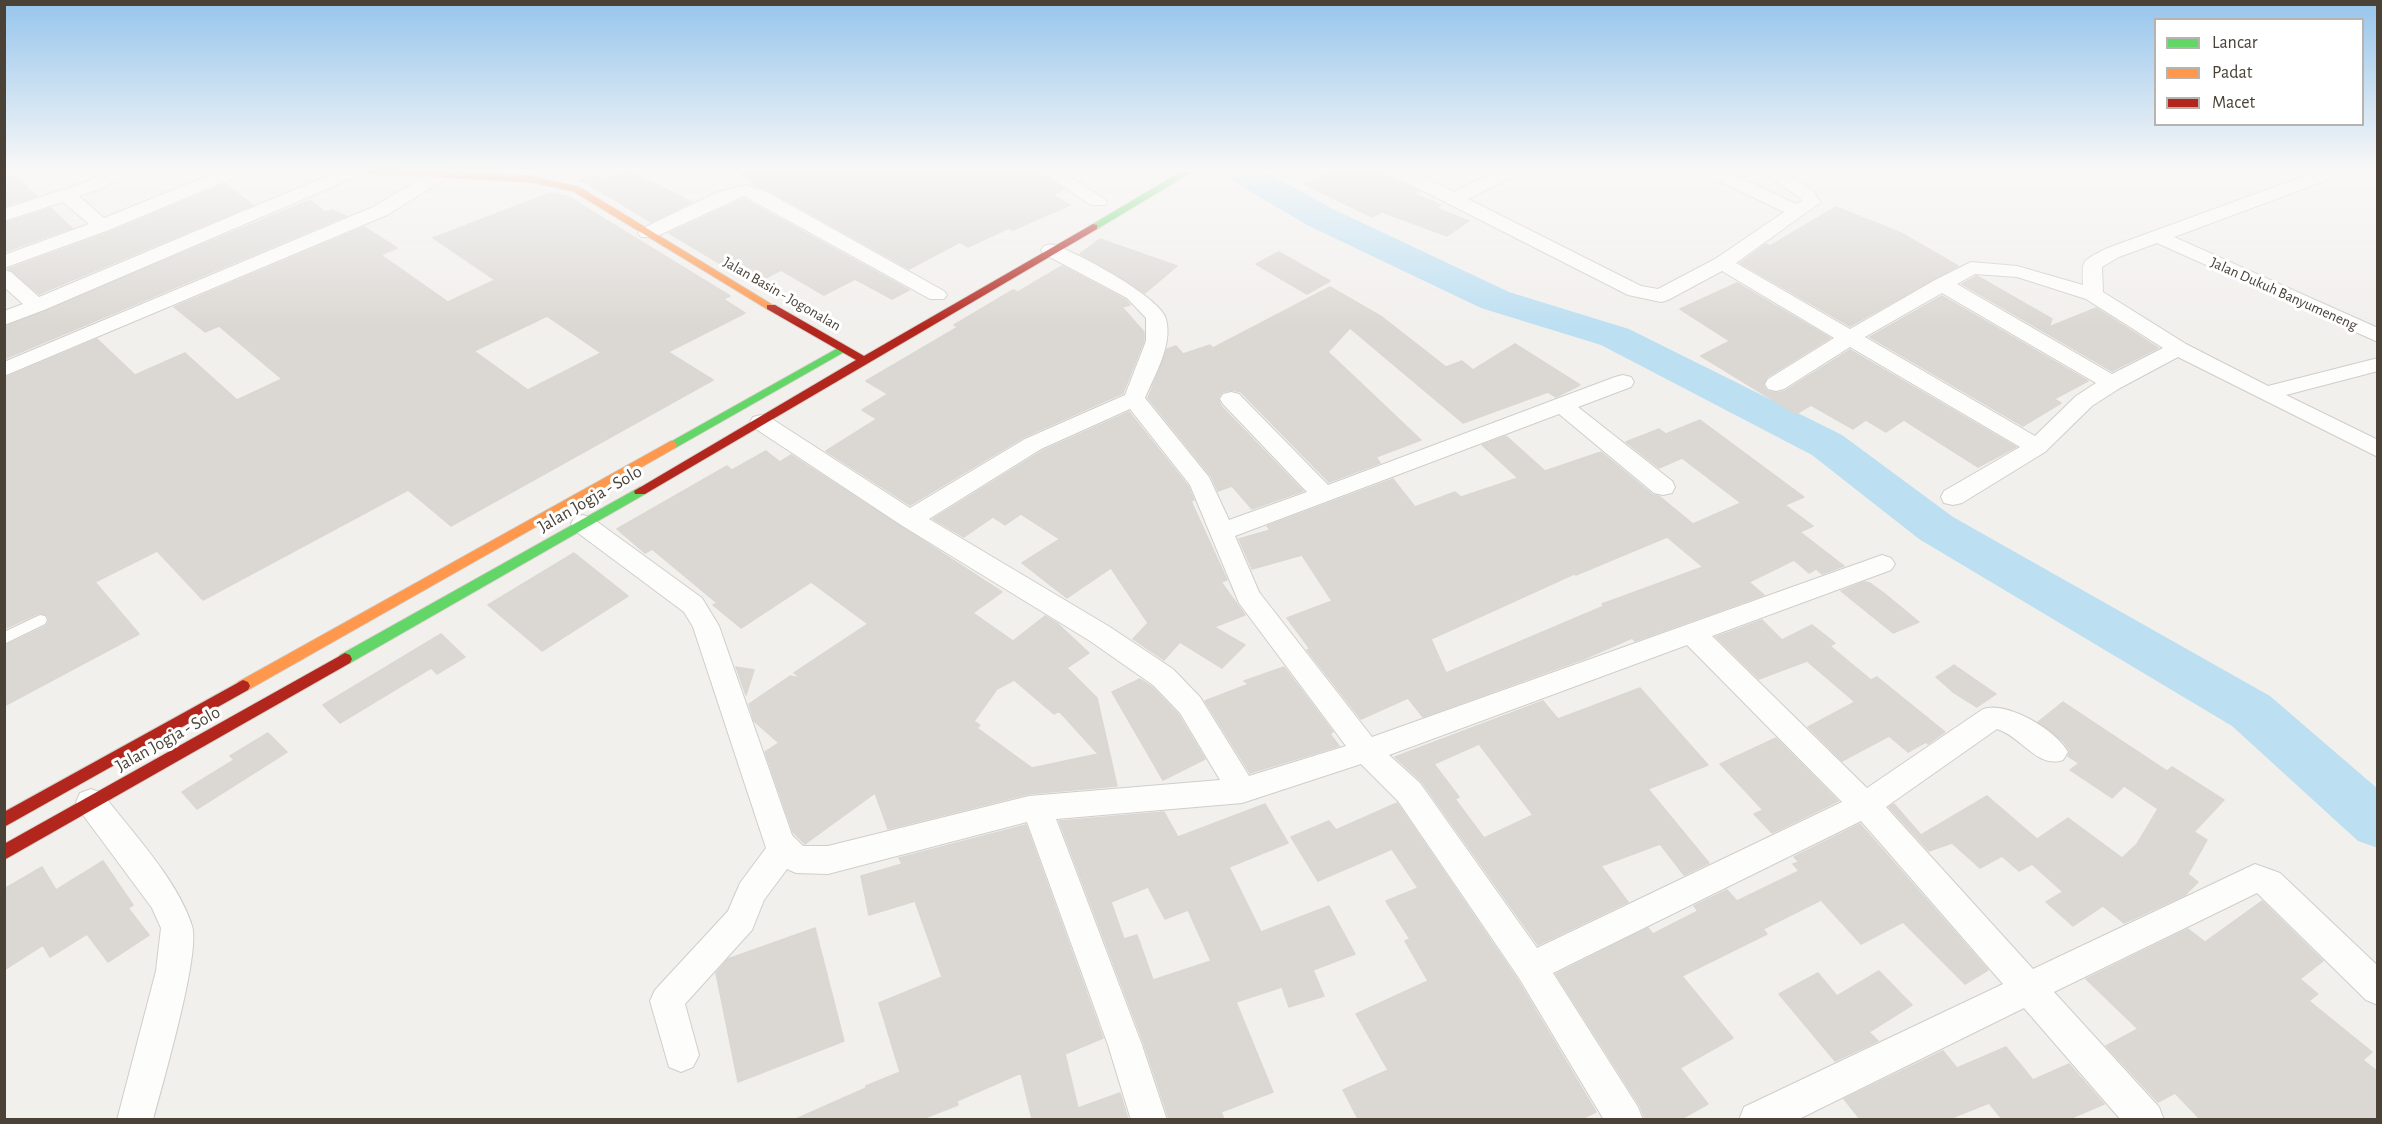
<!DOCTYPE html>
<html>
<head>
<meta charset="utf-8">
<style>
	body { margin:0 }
	#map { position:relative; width:2382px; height:1124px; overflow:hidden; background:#f2f0ed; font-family:"Alegreya Sans",sans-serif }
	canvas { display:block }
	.frame { position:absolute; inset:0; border:6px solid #4a4237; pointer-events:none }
	.legend { position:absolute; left:2154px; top:18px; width:210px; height:108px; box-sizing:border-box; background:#fff; border:2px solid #b7b3af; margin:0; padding:8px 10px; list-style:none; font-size:18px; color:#4a4237 }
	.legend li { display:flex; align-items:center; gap:12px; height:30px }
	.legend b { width:30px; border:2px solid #b7b3af }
</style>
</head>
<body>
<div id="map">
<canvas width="2382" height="1124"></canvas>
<div class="frame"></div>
<ul class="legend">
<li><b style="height:8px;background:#63d668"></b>Lancar</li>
<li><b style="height:8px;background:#ff974d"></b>Padat</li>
<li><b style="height:8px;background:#b3261e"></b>Macet</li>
</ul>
</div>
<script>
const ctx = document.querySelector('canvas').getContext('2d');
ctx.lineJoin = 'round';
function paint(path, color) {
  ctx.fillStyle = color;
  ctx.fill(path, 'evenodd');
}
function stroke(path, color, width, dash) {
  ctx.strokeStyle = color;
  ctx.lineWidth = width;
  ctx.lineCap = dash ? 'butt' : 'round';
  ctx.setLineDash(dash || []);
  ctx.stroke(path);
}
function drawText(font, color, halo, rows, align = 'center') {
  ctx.font = font + ' "Alegreya Sans",sans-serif';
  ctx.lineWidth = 6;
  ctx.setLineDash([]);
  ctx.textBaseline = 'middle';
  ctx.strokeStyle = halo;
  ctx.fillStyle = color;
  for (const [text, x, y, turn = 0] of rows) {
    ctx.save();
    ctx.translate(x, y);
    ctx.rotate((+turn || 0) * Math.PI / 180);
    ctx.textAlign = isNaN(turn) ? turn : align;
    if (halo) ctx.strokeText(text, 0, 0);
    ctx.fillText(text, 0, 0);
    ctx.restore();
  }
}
paint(new Path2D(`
	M1221 170H1262L1333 209 1509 292 1629 329 1842 435 1953 517 2270 696 2378 789V848L2358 841 2232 726 1919 539 1812 455 1601 345 1481 308 1307 225 1226 177Z`), '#bcdff2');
const building = new Path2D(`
	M4 170H8L37 196 4 206Z
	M629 170 656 184 692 202 651 222 585 182 579 181 593 175 604 181Z
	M738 170H1037L1064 189 1052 195 1070 205 1013 230 1009 228 968 247 960 242 909 269 768 190 754 185Z
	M1333 170H1385L1389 176 1418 191 1414 194 1441 205 1436 208 1469 221 1447 236 1382 212 1372 217 1304 184Z
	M225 184 253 205 39 294 8 269 110 232Z
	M550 193 567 196 730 296 723 299 745 313 668 352 713 380 451 526 408 490 203 600 157 551 95 582 139 634 4 706V646L46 626 49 621 47 615 39 613 4 629V378L97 339 135 375 185 353 237 400 282 379 219 326 205 332 174 307 364 227 397 248 381 255 448 302 495 280 433 238ZM547 316 601 353 528 390 474 351Z
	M744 199 909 290 892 299 855 279 824 295 781 270 754 284 669 233Z
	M310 200 325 212 332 210 346 216 4 359V327Z
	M1836 207 1901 233 1958 266 1850 326 1740 263 1766 244 1770 246Z
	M51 208 72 228 4 252V223Z
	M1100 239 1177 266 1145 293 1080 254Z
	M1279 252 1330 281 1307 294 1256 264Z
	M1062 266 1126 300 1130 305 1122 307 1144 332V341L1123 393 1024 437 910 505 826 451 877 419 862 410 888 394 866 381 958 327 954 325 1013 290 1018 292Z
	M1977 276 2052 319 2049 327 2096 308 2158 348 2112 371 1962 284Z
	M1737 283 1830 338 1767 377 1763 385 1767 391 1777 393 1785 391 1850 350 2016 447 1978 467 1904 420 1886 432 1866 420 1853 429 1811 405 1796 414 1701 356 1730 341 1680 309Z
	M1330 287 1382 317 1446 367 1462 361 1473 370 1515 344 1580 385 1556 397 1548 392 1463 423 1350 328 1328 352 1421 440 1376 457 1380 463 1329 482 1241 392 1232 390 1222 392 1218 398 1221 406 1303 491 1252 509 1232 486 1218 491 1211 476 1148 398 1167 349 1176 346 1183 354 1210 345 1213 348Z
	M1942 296 2088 381 2054 399 2061 403 2023 426 1870 337Z
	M1129 412 1188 486 1194 500 1191 501 1227 580 1221 582 1245 615 1214 627 1245 645 1222 668 1180 642 1164 660 1133 639 1148 623 1111 568 1067 598 1022 563 1060 539 1021 514 1005 525 993 517 964 537 933 519 1042 451Z
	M1700 420 1804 497 1785 505 1813 526 1800 532 1844 566 1822 574 1816 569 1809 573 1794 560 1749 582 1764 595 1635 641 1632 638 1586 658 1423 717 1408 698 1361 719 1307 650 1310 649 1287 618 1332 601 1302 555 1252 569 1239 539 1270 530 1267 526 1393 479 1415 507 1455 492 1461 497 1518 478 1482 445 1506 436 1545 471 1601 452 1653 495 1659 496 1693 524 1741 503 1682 458 1659 468 1626 442 1659 429 1666 434ZM1667 537 1703 567 1602 604 1604 606 1446 673 1431 639 1574 574 1576 575Z
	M766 451 780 462 791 455 1002 592 973 613 1013 641 1045 616 1058 624 1089 653 1067 668 1097 698 1117 786 1028 794 888 829 875 793 805 844 793 832 765 752 779 743 754 721 749 704 790 676 800 678 794 673 868 624 811 582 741 628 713 605 717 603 652 549 645 553 617 529 727 466 732 470ZM1014 680 1054 714 1059 711 1098 754 1032 768 977 728 980 725 974 721 997 689Z
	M574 553 628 596 542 651 488 605Z
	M1864 582 1870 583 1885 594 1919 622 1893 633 1841 591Z
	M1762 620 1782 640 1812 625 1835 643 1830 646 1871 680 1877 677 1945 732 1928 744 1926 742 1908 752 1889 736 1842 761 1808 727 1855 702 1807 661 1759 679 1716 637Z
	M441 634 465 657 437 674 431 668 340 723 323 705Z
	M1954 665 1996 694 1977 707 1953 692 1936 677Z
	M736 667 754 670 746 695Z
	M1284 667 1333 732 1330 734 1339 746 1250 773 1205 701 1249 684 1244 681Z
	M1140 679 1152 687 1178 714 1205 759 1163 780 1112 692Z
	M1640 688 1708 765 1648 789 1709 863 1684 875 1660 844 1601 866 1628 902 1538 945 1422 782 1395 757 1543 701 1558 719ZM1479 744 1533 815 1484 838 1455 799 1459 797 1434 764Z
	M2063 702 2167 771 2172 767 2224 800 2194 832 2207 840 2188 874 2198 882 2185 895 2124 923 2103 906 2073 926 2046 902 2063 892 2032 864 2019 871 2002 856 1980 868 1952 843 1929 851 1889 807 1894 804 1921 835 1987 796 2037 839 2068 818 2122 858 2137 844 2158 809 2124 786 2112 798 2070 770 2079 763 2068 756 2070 751 2064 742 2038 722Z
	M268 733 287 752 197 809 182 792 234 760 230 756Z
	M1776 738 1838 801 1772 833 1754 814 1763 810 1720 764Z
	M1397 803 1517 979 1596 1112 1581 1119H1358L1343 1090 1388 1070 1356 1014 1428 981 1405 941 1410 939 1386 901 1418 888 1392 849 1318 881 1291 837 1329 821 1336 830Z
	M1265 804 1288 843 1229 867 1261 932 1329 906 1355 954 1313 970 1324 996 1289 1007 1282 987 1236 1002 1273 1092 1221 1112 1224 1119H1169L1144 1044 1059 821 1164 812 1178 837ZM1148 887 1165 919 1188 910 1211 961 1153 980 1137 935 1124 939 1111 902Z
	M1860 824 1988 970 1965 984 1903 922 1861 944 1821 900 1763 929 1767 934 1682 976 1733 1038 1680 1068 1708 1104 1681 1119H1645L1640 1106 1556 974 1648 928 1653 934 1698 911 1694 906 1727 890 1737 901 1799 871 1793 864 1799 862 1794 857Z
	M1026 825 1103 1038 1065 1054 1078 1108 1120 1093 1128 1119H1032L1021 1073 957 1101 958 1105 922 1119H796L866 1088V1086L900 1072 879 1003 942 977 915 901 869 915 861 876 902 864 899 858Z
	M103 861 133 905 128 908 149 935 108 962 87 934 50 957 43 945 4 970V889L42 867 56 890Z
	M2262 901 2323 961 2300 979 2318 994 2309 1001 2372 1052 2363 1060 2378 1072V1119H2200L2175 1093 2158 1102 2106 1046 2138 1029 2086 979 2188 929 2205 942Z
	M815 928 844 1041 738 1082 716 973 728 959Z
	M1879 971 1912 1005 1869 1032 1878 1041 1835 1061 1779 994 1818 973 1837 996Z
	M2006 1047 2033 1080 2069 1064 2104 1104 2069 1119H2002L1989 1103 1949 1119H1860L1844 1099 1943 1051 1957 1068Z`);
paint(building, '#dbd8d3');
stroke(building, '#dbd7d2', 1.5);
const lane = new Path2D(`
	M40 615 45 616 47 620 45 624 4 644V632Z`);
const street = new Path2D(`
	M109 170H131L101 189 79 196 104 218 222 170H246L243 174 109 230 4 268V255L89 224 63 202 4 221V209L89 181Z
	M341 170H365L362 174 44 310 4 325V311L23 304 4 287V270L11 272 39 297Z
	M439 170 445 171 448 175 445 179 387 215 4 376V362L373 207 433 171Z
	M1039 170H1060L1107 201 1105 205H1091Z
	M1387 170H1409L1454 192 1498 170H1520L1517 174 1468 199 1641 286 1658 289 1715 259 1784 212 1704 174 1701 170H1724L1796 204 1802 201 1800 198 1759 170H1780L1812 190 1821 202 1736 263 1850 329 1935 280 1971 262 2017 266 2083 285C2082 258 2082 262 2105 249L2321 170H2346L2343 174 2174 237 2378 328V342L2157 243 2119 257 2102 267 2103 292 2186 344 2268 386 2378 358V371L2286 395 2378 440V457L2178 357 2120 388 2092 406 2045 452 1962 503 1953 505 1944 503 1941 497 1944 491 2020 447 1850 347 1784 389 1776 391 1768 389 1765 384 1768 379 1834 338 1722 271 1668 300 1661 302 1628 295 1390 174ZM1975 274 2017 277 2086 299 2163 348 2112 374 1957 284ZM1942 293 2096 383 2076 396 2035 436 1865 337Z
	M745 185 767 192 944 291 947 295 944 299H930L744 196 655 237H641L638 233 641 229 718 192Z
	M1051 244C1073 250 1161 297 1166 319 1173 345 1155 374 1145 398L1209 477 1229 520 1307 492 1223 404 1220 399 1223 394 1231 392 1239 394 1328 485 1615 377 1623 375 1631 377 1634 382 1631 387 1578 407 1672 481 1675 487 1672 493 1663 495 1654 493 1559 414 1235 536 1259 592 1372 737 1882 555 1891 558 1895 564 1891 570 1712 636 1867 788 1983 709C2008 701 2056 730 2068 752L2063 760C2037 769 2021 736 1997 729L1886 807 2033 969 2255 864 2280 873 2378 966V1005L2366 1000 2257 893 2054 992 2159 1107 2164 1120H2121L2024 1008 1797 1120H1739L1744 1107 2003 984 1861 821 1553 973 1638 1107 1643 1120H1604L1519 978 1398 801 1361 764 1242 803 1056 819 1142 1045 1167 1120H1131L1108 1045 1027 822 828 874 796 873 787 869 764 900 752 930 685 1004 699 1055 693 1067 681 1072 669 1067 650 1001 655 990 728 911 740 883 766 848 693 627 684 612 574 530 571 524 574 518 583 515 592 518 702 598 719 626 792 835 803 846H828L1029 796 1220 780 1180 713 1153 685 1090 641 901 525 753 427 750 422 753 417 761 415 769 417 910 508 1025 439 1125 395 1146 341V318L1127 298 1044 254 1041 250 1044 246ZM1130 409 1190 485 1239 603 1346 746 1249 776 1200 697 1173 669 1110 627 929 519 1041 449ZM1687 645 1842 802 1537 948 1420 783 1389 755Z
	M91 789 102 793C131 831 178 880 192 926 201 953 162 1085 153 1120H117L156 971 161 928 152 908 80 811 76 802 80 793Z`);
const fast = new Path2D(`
	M1184 170H1195L1097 229H1089L1088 227Z
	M840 347 844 348V352L675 448 671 449 665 445Z
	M640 487 645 488 646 491 645 494 350 663H340L338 659 340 655Z`);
const slow = new Path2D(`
	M364 170H415L530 176 579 187 776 307 775 309H767L573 191 530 182 369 173Z
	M671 441 675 442 677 445 675 448 248 690H238L236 686 238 682Z`);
const jam = new Path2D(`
	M1093 224 1097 225V229L645 494H635L634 491 856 360 767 309V305H775L864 356Z
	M345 653 350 655 352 659 350 663 4 860V844Z
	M243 680 248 682 250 686 248 690 4 827V812Z`);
stroke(lane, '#d0ceca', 2);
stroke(street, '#d0ceca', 2);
stroke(fast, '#d2cdc3', 2);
stroke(slow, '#d2cdc3', 2);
stroke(jam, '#d2cdc3', 2);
paint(lane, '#fdfdfc');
paint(street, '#fdfdfc');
paint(fast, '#63d668');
paint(slow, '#ff974d');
paint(jam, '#b3261e');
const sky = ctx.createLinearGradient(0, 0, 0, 327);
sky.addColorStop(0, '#96c5ec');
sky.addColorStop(0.52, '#f9f8f7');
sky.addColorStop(1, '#f9f8f700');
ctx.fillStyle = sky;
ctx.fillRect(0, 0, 2382, 327);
drawText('15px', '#4a4237', '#fff', [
	["Jalan Basin - Jogonalan",782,294,30],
	["Jalan Dukuh Banyumeneng",2284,294,24]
]);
drawText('18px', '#4a4237', '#fff', [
	["Jalan Jogja - Solo",590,499,-30],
	["Jalan Jogja - Solo",168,739,-29]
]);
</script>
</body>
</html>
